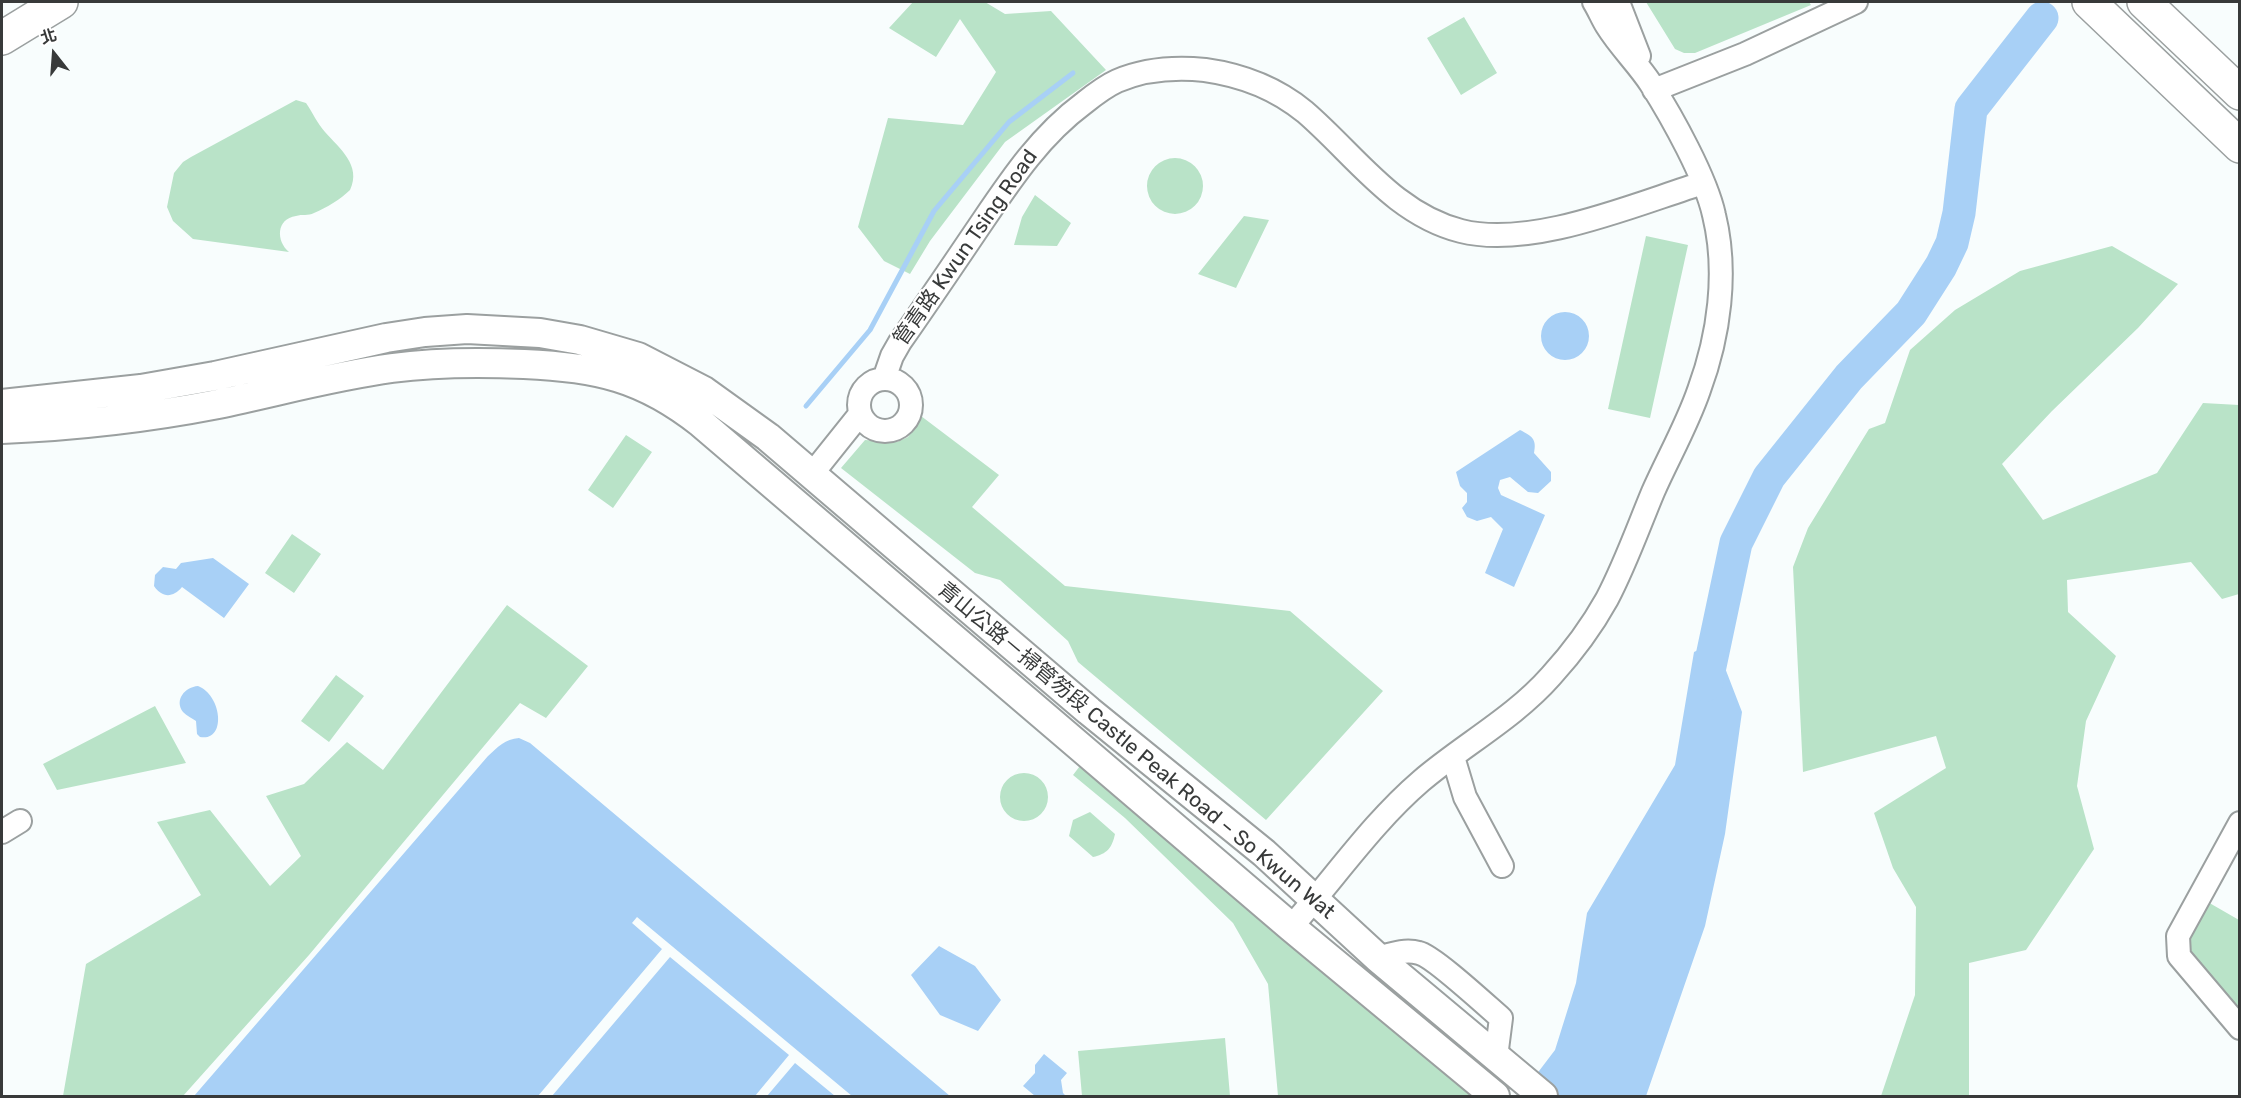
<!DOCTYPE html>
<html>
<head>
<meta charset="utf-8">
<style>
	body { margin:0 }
	#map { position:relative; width:2241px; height:1098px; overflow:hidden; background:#f8fdfd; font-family:Rubik,"Noto Sans TC",sans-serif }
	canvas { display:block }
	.frame { position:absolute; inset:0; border:3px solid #383a3a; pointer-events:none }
	.north { position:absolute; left:24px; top:24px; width:60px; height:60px; -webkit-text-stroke:4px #fff; paint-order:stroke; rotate:343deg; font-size:16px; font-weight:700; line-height:24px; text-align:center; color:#383a3a }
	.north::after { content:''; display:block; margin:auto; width:21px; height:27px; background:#383a3a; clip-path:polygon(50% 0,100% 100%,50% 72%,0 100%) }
</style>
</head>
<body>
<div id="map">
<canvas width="2241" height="1098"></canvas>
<div class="frame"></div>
<div class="north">北</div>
</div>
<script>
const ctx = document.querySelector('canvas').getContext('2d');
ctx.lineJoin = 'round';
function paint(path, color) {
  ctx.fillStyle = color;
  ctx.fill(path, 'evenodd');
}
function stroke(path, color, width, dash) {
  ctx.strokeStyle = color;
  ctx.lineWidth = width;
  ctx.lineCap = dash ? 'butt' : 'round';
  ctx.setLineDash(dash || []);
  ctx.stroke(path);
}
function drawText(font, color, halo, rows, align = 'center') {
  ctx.font = font + ' Rubik,"Noto Sans TC",sans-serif';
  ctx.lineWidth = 4.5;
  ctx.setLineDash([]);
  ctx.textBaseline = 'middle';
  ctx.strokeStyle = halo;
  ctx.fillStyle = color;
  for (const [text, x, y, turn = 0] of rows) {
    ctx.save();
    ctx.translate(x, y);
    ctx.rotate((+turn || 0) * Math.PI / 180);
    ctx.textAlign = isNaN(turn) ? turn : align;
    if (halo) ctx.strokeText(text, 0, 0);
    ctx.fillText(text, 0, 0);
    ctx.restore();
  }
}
paint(new Path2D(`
	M913 2H985L1005 14 1051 11 1106 70 1005 142 930 241 910 274 884 261 858 227 888 118 963 125 996 72 960 19 936 57 889 28Z
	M1646 2H1809L1811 5 1695 53H1684L1675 49Z
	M1464 17 1497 73 1461 95 1427 38Z
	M296 100 306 103C313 113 317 123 325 132 339 148 362 165 350 190 341 199 326 208 314 213 308 216 302 214 296 216 276 219 276 241 289 252L193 239 173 221 167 207 174 173 183 162 191 157Z
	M1147 186a28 28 0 1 1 56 0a28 28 0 1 1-56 0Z
	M1035 195 1071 223 1057 246 1014 245 1022 217Z
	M1244 216 1269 220 1236 288 1198 274Z
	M1646 236 1688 245 1650 418 1608 409Z
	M2112 246 2178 284 2138 328 2052 411 2002 464 2043 520 2157 473 2203 403 2239 405V594L2222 599 2191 562 2067 580 2068 612 2116 656 2086 721 2077 786 2094 849 2026 950 1969 963V1096H1881L1915 995 1916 907 1893 868 1874 813 1946 768 1936 736 1803 772 1793 567 1808 528 1869 429 1885 423 1910 350 1955 310 2020 271Z
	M921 416 999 475 972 507 1065 586 1290 611 1383 691 1266 820 1078 662 1068 641 1000 580 975 573 841 468 865 440 897 442 908 437Z
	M626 435 652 452 613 508 588 490Z
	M292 534 321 554 294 593 265 573Z
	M507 605 588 666 546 718 520 703 309 955 183 1096H63L86 964 201 895 157 822 210 810 270 886 301 856 266 796 304 784 347 742 383 770Z
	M336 675 364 696 329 742 301 721Z
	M155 706 186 763 57 790 43 764Z
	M1083 762 1485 1096H1278L1268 984 1233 923 1125 818 1073 775Z
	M1000 797a24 24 0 1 1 48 0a24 24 0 1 1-48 0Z
	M1090 812 1115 834C1112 848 1107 854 1093 857L1069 836 1073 820Z
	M2206 901 2239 920V1014L2185 954 2183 937Z
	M1225 1038 1230 1096H1082L1078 1051Z`), '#b9e3c8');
paint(new Path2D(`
	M1541 336a24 24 0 1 1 48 0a24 24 0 1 1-48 0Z
	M1520 430C1532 436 1537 439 1534 453L1551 472V481L1538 493 1528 492 1510 477 1500 480 1498 488 1501 495 1545 515 1514 587 1485 573 1503 529 1491 517 1477 521 1467 517 1462 508 1467 502V493L1460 486 1456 472Z
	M213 558 249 584 224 618 182 587C173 598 162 598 154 586L155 575 163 567 176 569 181 563Z
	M1715 642 1742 712 1725 834 1705 926 1646 1096H1520L1555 1050 1576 983 1587 913 1675 765 1694 652Z
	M198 686C222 695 227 742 200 737L197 734 196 721C192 718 187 716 183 712 174 700 185 687 198 686Z
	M519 738 530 743 950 1096H194L488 756C498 747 505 739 519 738Z
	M939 946 975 966 1001 1000 978 1031 940 1015 911 975Z
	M1044 1054 1067 1073 1061 1080 1063 1093 1066 1096H1035L1023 1086 1035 1073V1065Z`), '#a8d0f6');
paint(new Path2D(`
	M637 917 852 1096H835L795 1063 767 1096H755L789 1055 670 957 552 1096H538L662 949 632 923Z`), '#f8fdfd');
stroke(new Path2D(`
	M806 406 870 330 934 211 1009 122 1073 73`), '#a8d0f6', 5);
stroke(new Path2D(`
	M1706 685 1736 543 1769 477 1849 377 1911 313 1941 266 1952 243 1959 213 1971 109 2042 18`), '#a8d0f6', 33);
const minor = new Path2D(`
	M1618 2 1639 56
	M1654 90 1745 54 1856 2
	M859 405a26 26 0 1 1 52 0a26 26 0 1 1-52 0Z
	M884 379 892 356 900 342C926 305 951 268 976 231 1008 184 1038 137 1084 103 1094 95 1106 86 1117 81 1145 69 1175 67 1205 70 1241 75 1277 89 1305 112 1355 155 1394 214 1461 231 1532 249 1635 204 1703 183
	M812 474 860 414
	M1453 757 1465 797 1502 866
	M2240 823 2178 936 2179 956 2240 1028
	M2 832 20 821
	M1291 927C1334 879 1372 823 1421 781 1463 745 1514 718 1551 676 1572 653 1592 626 1607 599 1625 565 1638 528 1653 492 1668 458 1687 425 1699 390 1719 336 1728 272 1714 215 1706 178 1672 117 1651 84 1638 64 1620 47 1607 26 1602 18 1599 10 1594 2
	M1378 958C1392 954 1405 949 1419 953 1433 956 1487 1006 1501 1018L1496 1057`);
const major = new Path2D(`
	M2 404 141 389 215 376 386 338 425 332 467 329 540 333 580 340 638 357 704 391 768 437 1089 711 1264 853 1378 958 1543 1096
	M2 429C74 426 146 418 218 404 276 392 333 376 392 368 436 362 480 362 524 364 596 367 643 377 701 423L1291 927 1495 1096`);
const highway = new Path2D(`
	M2089 2 2240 146
	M2144 2 2240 93
	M2 38 61 2`);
stroke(minor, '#9ba0a0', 26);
stroke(major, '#9ba0a0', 32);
stroke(highway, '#9ba0a0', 36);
stroke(minor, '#fff', 22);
stroke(major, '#fff', 28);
stroke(highway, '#fff', 33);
drawText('21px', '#383a3a', '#fff', [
	["管青路 Kwun Tsing Road",966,248,-55],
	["青山公路－掃管笏段 Castle Peak Road – So Kwun Wat",1136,751,40]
]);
</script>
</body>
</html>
